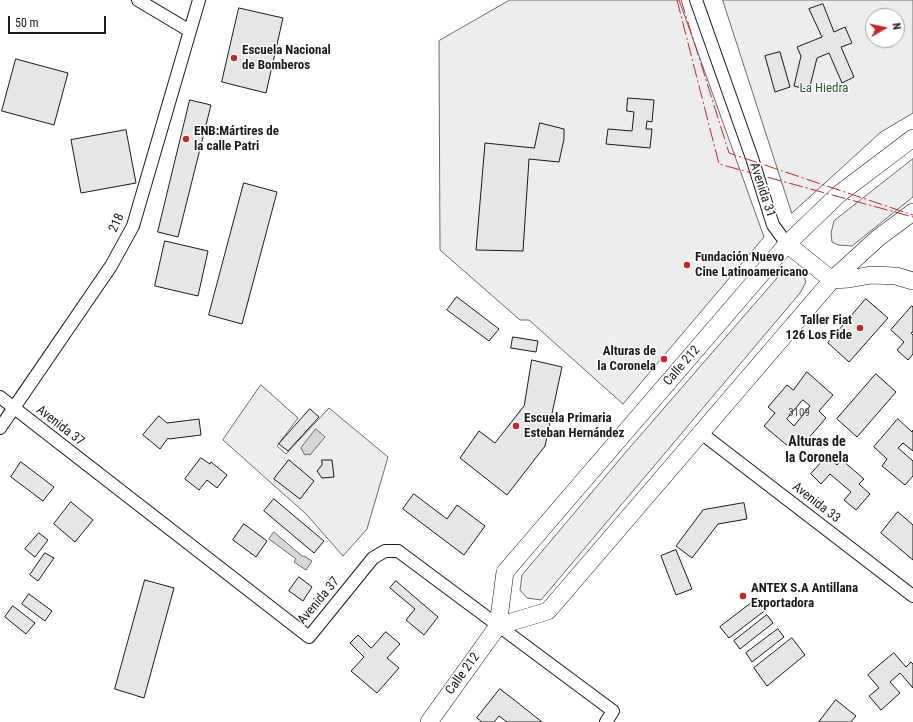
<!DOCTYPE html>
<html>
<head>
<meta charset="utf-8">
<style>
	body { margin:0 }
	#map { position:relative; width:913px; height:722px; overflow:hidden; background:#fff; font-family:"Roboto Condensed",sans-serif }
	canvas { display:block }
	.north { position:absolute; left:865px; top:8px; width:40px; height:40px; box-sizing:border-box; background:#fff; border:1px solid #a3a3a3; border-radius:50%; rotate:81deg; font-size:11px; font-weight:700; line-height:16px; text-align:center; color:#1a1a1a }
	.north::after { content:''; display:block; margin:auto; width:14px; height:18px; background:#c62828; clip-path:polygon(50% 0,100% 100%,50% 72%,0 100%) }
	.scale { position:absolute; left:8px; top:16px; width:98px; height:18px; box-sizing:border-box; border:2px solid #1a1a1a; border-top:0; padding-left:5px; font-size:12px; line-height:14px; white-space:nowrap; color:#1a1a1a; -webkit-text-stroke:3px #fff; paint-order:stroke }
</style>
</head>
<body>
<div id="map">
<canvas width="913" height="722"></canvas>
<div class="north">N</div>
<div class="scale">50 m</div>
</div>
<script>
const ctx = document.querySelector('canvas').getContext('2d');
ctx.lineJoin = 'round';
function paint(path, color) {
  ctx.fillStyle = color;
  ctx.fill(path, 'evenodd');
}
function stroke(path, color, width, dash) {
  ctx.strokeStyle = color;
  ctx.lineWidth = width;
  ctx.lineCap = dash ? 'butt' : 'round';
  ctx.setLineDash(dash || []);
  ctx.stroke(path);
}
function drawText(font, color, halo, rows, align = 'center') {
  ctx.font = font + ' "Roboto Condensed",sans-serif';
  ctx.lineWidth = 3;
  ctx.setLineDash([]);
  ctx.textBaseline = 'middle';
  ctx.strokeStyle = halo;
  ctx.fillStyle = color;
  for (const [text, x, y, turn = 0] of rows) {
    ctx.save();
    ctx.translate(x, y);
    ctx.rotate((+turn || 0) * Math.PI / 180);
    ctx.textAlign = isNaN(turn) ? turn : align;
    if (halo) ctx.strokeText(text, 0, 0);
    ctx.fillText(text, 0, 0);
    ctx.restore();
  }
}
const built = new Path2D(`
	M510 0H679L764 237 623 404 529 320H520L440 250 439 41Z
	M723 0H913V113L881 132 792 213ZM873 16H897V40H873Z
	M913 159V197L852 246 838 245 832 242 831 233 834 221Z
	M790 269 803 274 806 282 800 293 541 600 527 598 520 590 522 575 625 453 777 278Z
	M261 385 298 418 277 446 286 454 329 408 388 457 367 529 343 556 306 514 223 440Z`);
paint(built, '#ededed');
stroke(built, '#6a6a6a', 1);
const water = new Path2D(`
	M316 429 325 437 310 455 308 454 305 455 301 448Z
	M274 532 302 556H304L312 561 306 570 294 562 296 559 269 539Z`);
paint(water, '#d7d7d7');
stroke(water, '#6a6a6a', 1);
const building = new Path2D(`
	M823 4 834 32 845 27 852 43 841 47 854 77 842 83 829 53 817 58 809 90 794 86 801 56 797 47 822 37 809 9Z
	M239 8 283 18 266 93 222 82Z
	M780 52 790 87 775 92 765 56Z
	M16 59 68 73 54 125 2 111Z
	M628 98 654 100 652 122 647 121 646 129H652L650 148 606 144 608 129 632 131 634 112 627 111Z
	M190 100 211 105 178 237 158 232Z
	M540 123 564 129V139L559 162 529 159 523 251 476 250 485 143 534 148Z
	M126 130 136 183 81 193 71 140Z
	M244 183 277 192 242 324 209 315Z
	M165 241 208 251 198 296 155 286Z
	M457 297 499 329 489 341 447 310Z
	M866 299 888 318 849 362 828 343Z
	M912 306 913 307V332L911 333 913 335V354L908 360 897 350 904 342 891 330Z
	M513 337 538 341 536 352 511 348Z
	M532 360 562 367 545 446 507 495 460 458 479 431 495 443 524 406Z
	M807 372 833 395 819 411 826 418 807 440 800 434 789 447 764 426 775 413 768 407 787 385 793 390ZM803 400 810 406 794 426 787 419Z
	M876 374 896 392 857 437 837 419Z
	M310 409 319 417 288 451 279 444Z
	M159 416 167 423 199 419 201 435 169 439 168 438 160 449 143 435Z
	M898 419 912 432 913 430V451L903 443 898 448 913 461V476L905 485 882 466 887 459 874 447Z
	M827 456 837 465 842 460 864 479 859 484 870 494 856 510 844 500 851 492 830 474 821 484 811 474Z
	M201 458 210 464 211 462 227 475 217 488 207 480 199 490 185 479Z
	M289 460 314 481 300 499 274 479Z
	M322 460H332L334 477 322 478 317 471 322 465Z
	M21 462 54 487 43 501 11 477Z
	M414 494 447 519 457 505 485 526 464 555 403 509Z
	M274 499 324 541 314 553 264 511Z
	M71 502 93 520 75 542 54 524Z
	M744 503 747 519 718 524 692 558 676 546 703 510Z
	M898 512 913 525V560L881 533Z
	M244 524 267 541 256 557 233 540Z
	M39 533 48 540 35 557 25 549Z
	M676 550 692 589 676 595 661 556Z
	M45 553 54 558 38 581 30 575Z
	M299 577 312 587 303 601 289 591Z
	M145 580 174 588 144 698 115 689Z
	M396 581 438 617 424 635 406 620 415 609 390 588Z
	M29 594 52 611 45 621 22 604Z
	M758 598 767 609 729 638 720 627Z
	M13 606 35 623 26 634 5 617Z
	M767 615 773 623 740 649 734 641Z
	M778 629 784 637 752 662 746 653Z
	M386 632 400 644 387 658 399 668 377 693 351 671 364 657 350 643 358 635 371 648Z
	M792 638 805 655 767 686 754 668Z
	M894 653 906 667 911 662 913 664V688L900 673 890 682 900 693 881 710 869 696 879 688 868 675Z
	M500 689 513 699 542 722H507L499 716 494 722H482L477 718Z
	M836 700 856 716 851 722H819Z`);
paint(building, '#e6e6e6');
stroke(building, '#1a1a1a', 1);
const street = new Path2D(`
	M138 0 190 31
	M696 0 752 158 773 225 787 244
	M0 397 309 637 373 558 385 551H398L613 711 606 722
	M0 428 111 266 133 226 199 0
	M701 433 913 596`);
const secondary = new Path2D(`
	M787 244 832 280 849 279 871 275 896 276 913 281
	M498 626 548 611 832 280 878 238 913 212
	M429 722 498 626 505 572 787 244 839 194 913 138`);
stroke(street, '#1a1a1a', 14);
stroke(secondary, '#1a1a1a', 18);
stroke(street, '#fff', 12);
stroke(secondary, '#fff', 17);
stroke(new Path2D(`
	M677 0 719 164 913 217
	M681 0 729 153 913 215`), '#c62828', 1, [14, 3, 2, 3]);
for (const [x, y, r, color] of [
	[234,58,4,"#c62828"],
	[186,139,4,"#c62828"],
	[687,265,4,"#c62828"],
	[860,328,4,"#c62828"],
	[664,359,4,"#c62828"],
	[516,426,4,"#c62828"],
	[743,596,4,"#c62828"]
]) {
  const dot = new Path2D();
  dot.arc(x, y, r, 0, 2 * Math.PI);
  ctx.fillStyle = color;
  ctx.fill(dot);
  stroke(dot, '#fff', 1.5);
}
drawText('11px', '#4d4d4d', null, [
	["3109",799,413]
]);
drawText('bold 13px', '#1a1a1a', '#fff', [
	["Escuela Nacional",242,51],
	["de Bomberos",242,66],
	["ENB:Mártires de",194,132],
	["la calle Patri",194,147],
	["Fundación Nuevo",695,258],
	["Cine Latinoamericano",695,273],
	["Taller Fiat",852,321,"right"],
	["126 Los Fide",852,336,"right"],
	["Alturas de",656,352,"right"],
	["la Coronela",656,367,"right"],
	["Escuela Primaria",524,419],
	["Esteban Hernández",524,434],
	["ANTEX S.A Antillana",751,589],
	["Exportadora",751,604]
], 'left');
drawText('13px', '#2b5a34', '#fff', [
	["La Hiedra",824,89]
]);
drawText('13px', '#1a1a1a', '#fff', [
	["Avenida 31",762,190,72],
	["218",117,223,-66],
	["Calle 212",682,366,-49],
	["Avenida 37",60,426,38],
	["Avenida 33",816,503,38],
	["Avenida 37",319,601,-50],
	["Calle 212",463,674,-54]
]);
drawText('bold 14px', '#1a1a1a', '#fff', [
	["Alturas de",817,442],
	["la Coronela",817,458]
]);
</script>
</body>
</html>
